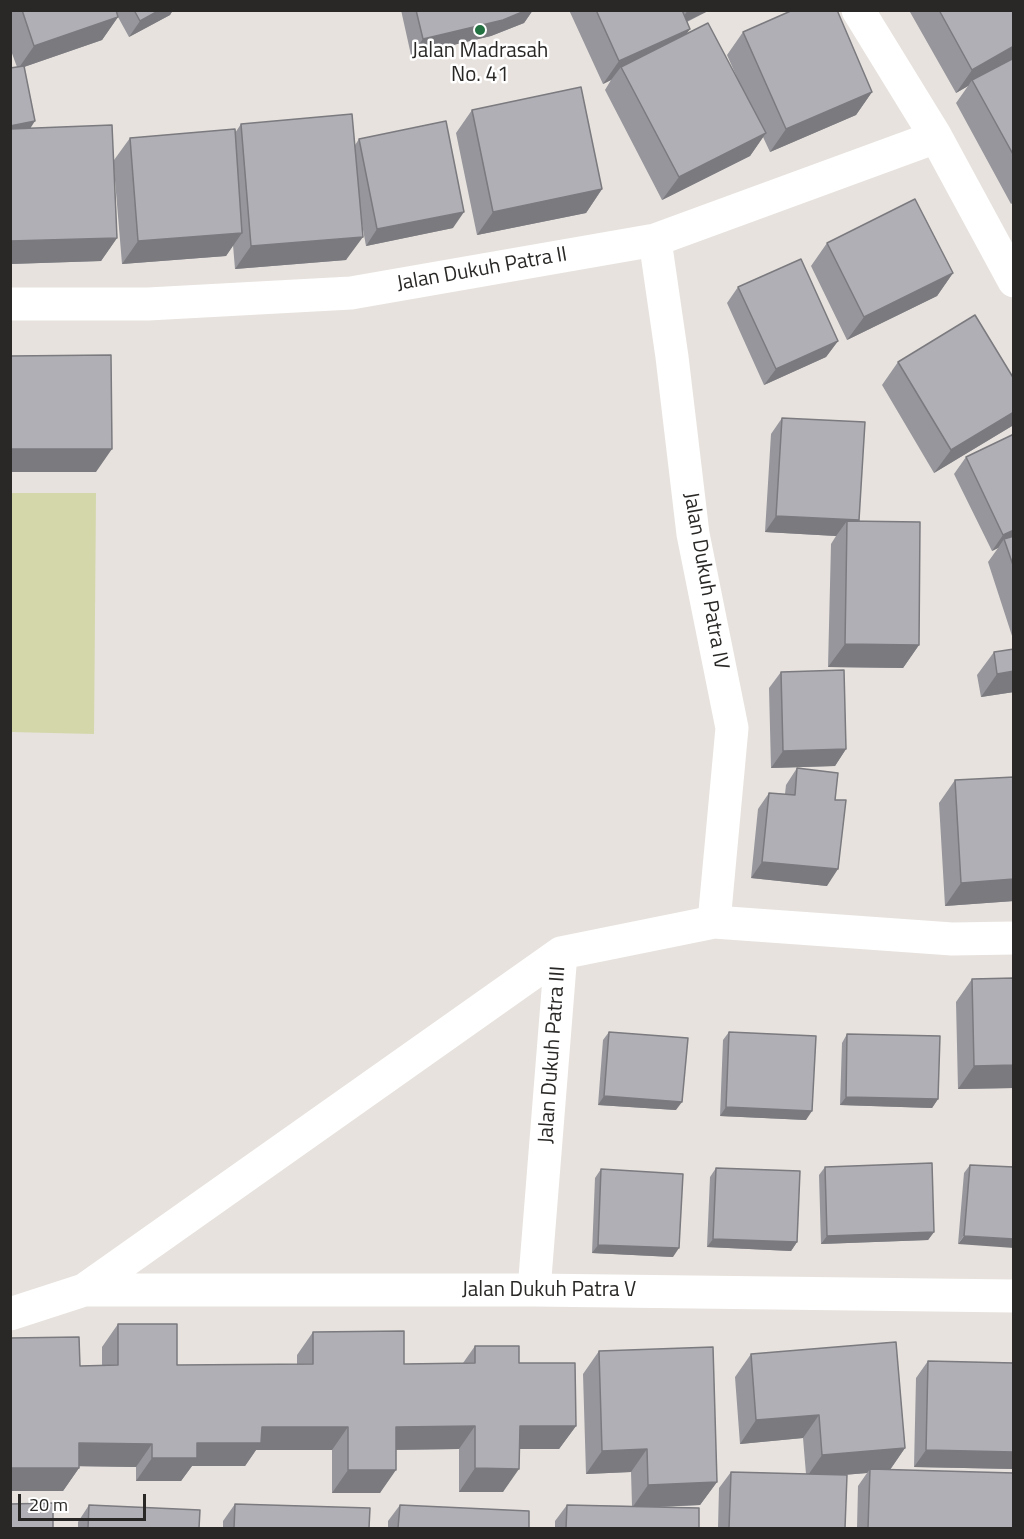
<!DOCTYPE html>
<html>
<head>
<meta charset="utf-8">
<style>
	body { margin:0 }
	#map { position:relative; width:1024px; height:1539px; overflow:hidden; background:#e7e2dd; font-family:"Titillium Web",sans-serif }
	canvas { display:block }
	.frame { position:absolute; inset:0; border:12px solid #292826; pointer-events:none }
	.scale { position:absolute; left:18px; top:1494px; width:128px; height:27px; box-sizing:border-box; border:3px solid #292826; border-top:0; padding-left:8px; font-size:18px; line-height:21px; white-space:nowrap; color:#292826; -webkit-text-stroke:4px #fff; paint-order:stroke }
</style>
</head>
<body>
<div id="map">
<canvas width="1024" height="1539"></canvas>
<div class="frame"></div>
<div class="scale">20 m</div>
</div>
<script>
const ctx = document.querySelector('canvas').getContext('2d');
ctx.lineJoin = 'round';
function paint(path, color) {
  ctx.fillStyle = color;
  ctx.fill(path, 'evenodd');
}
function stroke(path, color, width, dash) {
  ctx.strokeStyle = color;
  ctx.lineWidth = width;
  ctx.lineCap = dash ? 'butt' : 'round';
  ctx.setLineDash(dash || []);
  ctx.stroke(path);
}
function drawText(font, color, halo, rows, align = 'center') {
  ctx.font = font + ' "Titillium Web",sans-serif';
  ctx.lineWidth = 5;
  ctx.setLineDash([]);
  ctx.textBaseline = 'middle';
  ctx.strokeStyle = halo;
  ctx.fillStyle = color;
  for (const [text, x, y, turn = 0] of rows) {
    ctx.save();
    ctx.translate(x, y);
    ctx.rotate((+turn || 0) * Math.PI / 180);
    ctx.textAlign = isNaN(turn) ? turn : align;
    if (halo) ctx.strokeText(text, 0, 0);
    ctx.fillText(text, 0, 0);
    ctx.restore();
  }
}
paint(new Path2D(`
	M11 493H96L94 734 11 732Z`), '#d3d7aa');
stroke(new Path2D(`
	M858 10 936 137 1014 281
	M655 240 672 357 693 534 732 728 714 922
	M10 304H148L351 293 655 240 936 137
	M84 1290H534L1014 1296
	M534 1290 561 953
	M10 1314 84 1290 561 953 714 922 952 939 1014 938`), '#fff', 33);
paint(new Path2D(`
	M10 10H173L170 15 129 37 118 17 102 40 24 67 31 128 114 160 130 138 235 133 241 124 355 145 359 139 453 228 366 246 362 224 346 260 235 269 233 245 226 256 122 264 114 168 117 238 101 261 10 264V68L17 67 10 48Z
	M401 10H533L524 23 491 36 411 55Z
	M569 10H710L687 22 686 34 739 82 727 55 743 32 872 92 856 115 770 152 763 137 750 156 662 200 605 90 611 80 603 84Z
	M911 10H1014V202L1011 204 956 103 968 86 956 93 910 12Z
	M472 110 602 189 586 213 477 235 456 133Z
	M827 243 953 273 937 296 847 340 811 266Z
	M738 287 838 341 826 357 764 385 727 303Z
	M898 362 1014 379V425L1012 426 934 473 882 385Z
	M782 418 859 520 919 645 903 668 828 667 831 544 836 536 765 532 771 434Z
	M1014 434V642L988 562 998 548 992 551 954 474 966 457Z
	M994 652 1014 692 981 697 977 675Z
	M781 672 846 749 835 766 771 768 769 688Z
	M797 768 827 886 751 878 758 809 769 793 785 794 786 785Z
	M1014 777V901L945 906 939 803 955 780Z
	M1014 978V1088L958 1089 956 1002 972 979Z
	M609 1032 676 1110 598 1105 603 1040Z
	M729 1032 806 1120 720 1116 723 1040Z
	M847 1034 938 1099 932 1108 840 1105 842 1043Z
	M970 1165 1014 1167 958 1244 964 1173Z
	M825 1167 934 1232 928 1240 821 1244 819 1175Z
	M716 1168 797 1242 791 1251 707 1247 710 1177Z
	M601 1169 673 1257 592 1253 595 1178Z
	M118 1324 177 1365H297V1355L313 1332 404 1364 463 1363 475 1346 519 1363 576 1426 559 1449H519L503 1492H459V1449L396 1450 380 1493H332V1450H256L245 1466H192L181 1481H136V1467L79 1466V1468L63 1491 80 1366 102 1365V1347Z
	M599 1351 717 1482 700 1505 658 1507 699 1528H555V1521L567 1505 632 1506 631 1472 586 1474 583 1374Z
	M751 1354 905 1448 890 1470 1013 1528H857L858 1486 867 1473 843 1475 845 1528H718L719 1488 731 1472 806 1474 803 1438 740 1444 735 1377Z
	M928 1361 1014 1363V1469L914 1467 916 1378Z
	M235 1504 369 1528H223V1521Z
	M89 1505 199 1528H78V1522Z
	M400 1505 529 1528H388V1521Z`), '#96969c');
paint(new Path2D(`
	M160 10H173L170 15 129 37 140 21Z
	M527 10H533L524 23 491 36 411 55 423 39Z
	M688 10H710L677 26Z
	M118 17 102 40 18 69 34 46Z
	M690 29 674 52 621 67 611 80 603 84 619 61Z
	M1014 46V61L972 80 968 86 956 93 972 70Z
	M872 92 856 115 770 152 786 129Z
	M35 121 24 138 10 140V126Z
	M766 133 750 156 662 200 679 177Z
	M602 189 586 213 477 235 493 212Z
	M464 212 453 228 366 246 377 229Z
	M242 233 226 256 122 264 138 241Z
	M363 237 346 260 235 269 251 246Z
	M117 238 101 261 10 264V241Z
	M953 273 937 296 847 340 864 317Z
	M838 341 826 357 764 385 776 369Z
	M1014 412V425L1012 426 934 473 951 450Z
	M10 449H112L96 472H10Z
	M776 516 859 520 846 537 847 521 836 536 765 532Z
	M1014 530V541L1004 539 998 548 992 551 1003 535Z
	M845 644 919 645 903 668 828 667Z
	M1014 671V692L981 697 997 674Z
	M846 749 835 766 771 768 783 751Z
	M762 862 838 869 827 886 751 878Z
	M1014 879V901L945 906 961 883Z
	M1014 1065V1088L958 1089 974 1066Z
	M604 1096 682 1102 676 1110 598 1105Z
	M846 1097 938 1099 932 1108 840 1105Z
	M726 1107 812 1111 806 1120 720 1116Z
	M934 1232 928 1240 821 1244 827 1236Z
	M964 1236 1014 1239V1248L958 1244Z
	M713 1239 797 1242 791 1251 707 1247Z
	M598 1245 679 1248 673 1257 592 1253Z
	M819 1415 803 1438 740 1444 756 1420Z
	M475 1426 459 1449 380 1450 396 1427Z
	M520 1426H576L559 1449H504Z
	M262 1427H348L332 1450H256L245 1466H192L181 1481H136L152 1458 197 1443Z
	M79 1443 152 1444 136 1467 63 1466Z
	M905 1448 889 1471 870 1469 867 1473 806 1478 822 1455Z
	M647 1449 631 1472 586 1474 602 1451Z
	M926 1450 1014 1452V1469L914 1467Z
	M10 1468H79L63 1491H10Z
	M475 1468 519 1469 503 1492H459Z
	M348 1470H396L380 1493H332Z
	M717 1482 700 1505 632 1508 648 1485Z`), '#7a7a7f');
const building = new Path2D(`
	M22 10H116L118 17 34 46Z
	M134 10H160L140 21Z
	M416 10H527L503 20 423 39Z
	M596 10H682L690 29 619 61Z
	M793 10H837L872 92 786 129 743 32Z
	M939 10H1014V46L972 70Z
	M708 23 766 133 679 177 621 67Z
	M1014 58V156L972 80Z
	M24 66 35 121 10 126V68Z
	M581 87 602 189 493 212 472 110Z
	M352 114 363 237 251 246 241 124Z
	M446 121 464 212 377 229 359 139Z
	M112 125 117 238 10 241V129Z
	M235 129 242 233 138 241 130 138Z
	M915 199 953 273 864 317 827 243Z
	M801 259 838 341 776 369 738 287Z
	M975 315 1014 379V412L951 450 898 362Z
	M111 355 112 449H10V356Z
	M782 418 865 422 859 520 776 516Z
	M1014 434V530L1003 535 966 457Z
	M847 521 920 522 919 645 845 644Z
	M1014 536V568L1004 539Z
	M1014 649V671L997 674 994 652Z
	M844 670 846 749 783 751 781 672Z
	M797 768 838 773 835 800H846L838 869 762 862 769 793 795 795Z
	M1014 777V879L961 883 955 780Z
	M1014 978V1065L974 1066 972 979Z
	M609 1032 688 1038 682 1102 604 1096Z
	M729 1032 816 1036 812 1111 726 1107Z
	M847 1034 940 1036 938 1099 846 1097Z
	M932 1163 934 1232 827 1236 825 1167Z
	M970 1165 1014 1167V1239L964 1236Z
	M716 1168 800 1171 797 1242 713 1239Z
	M601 1169 683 1174 679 1248 598 1245Z
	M118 1324H177V1365L313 1364V1332L404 1331V1364L475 1363V1346H519V1363H575L576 1426H520L519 1469 475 1468V1426L396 1427V1470H348V1427H262L261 1443H197V1458H152V1444L79 1443V1468H10V1338L79 1337 80 1366 118 1365Z
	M896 1342 905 1448 822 1455 819 1415 756 1420 751 1354Z
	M713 1347 717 1482 648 1485 647 1449 602 1451 599 1351Z
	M928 1361 1014 1363V1452L926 1450Z
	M870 1469 1014 1473 1013 1528H868Z
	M731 1472 847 1475 845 1528H729Z
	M53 1503V1528H10V1504Z
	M235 1504 370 1508 369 1528H234Z
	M89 1505 200 1510 199 1528H88Z
	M400 1505 529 1511V1528H398Z
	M567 1505 699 1508V1528H566Z`);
paint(building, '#afafb5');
stroke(building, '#7a7a7f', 1.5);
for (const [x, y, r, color] of [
	[480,30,6,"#227141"]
]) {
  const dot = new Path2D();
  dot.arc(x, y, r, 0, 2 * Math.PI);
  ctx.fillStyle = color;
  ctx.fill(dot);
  stroke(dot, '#fff', 2);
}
drawText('21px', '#292826', '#fff', [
	["Jalan Madrasah",480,52],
	["No. 41",480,76]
]);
drawText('21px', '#292826', '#fff', [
	["Jalan Dukuh Patra II",482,270,-10],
	["Jalan Dukuh Patra IV",705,581,80],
	["Jalan Dukuh Patra III",553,1055,-86],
	["Jalan Dukuh Patra V",549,1291]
]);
</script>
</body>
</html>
